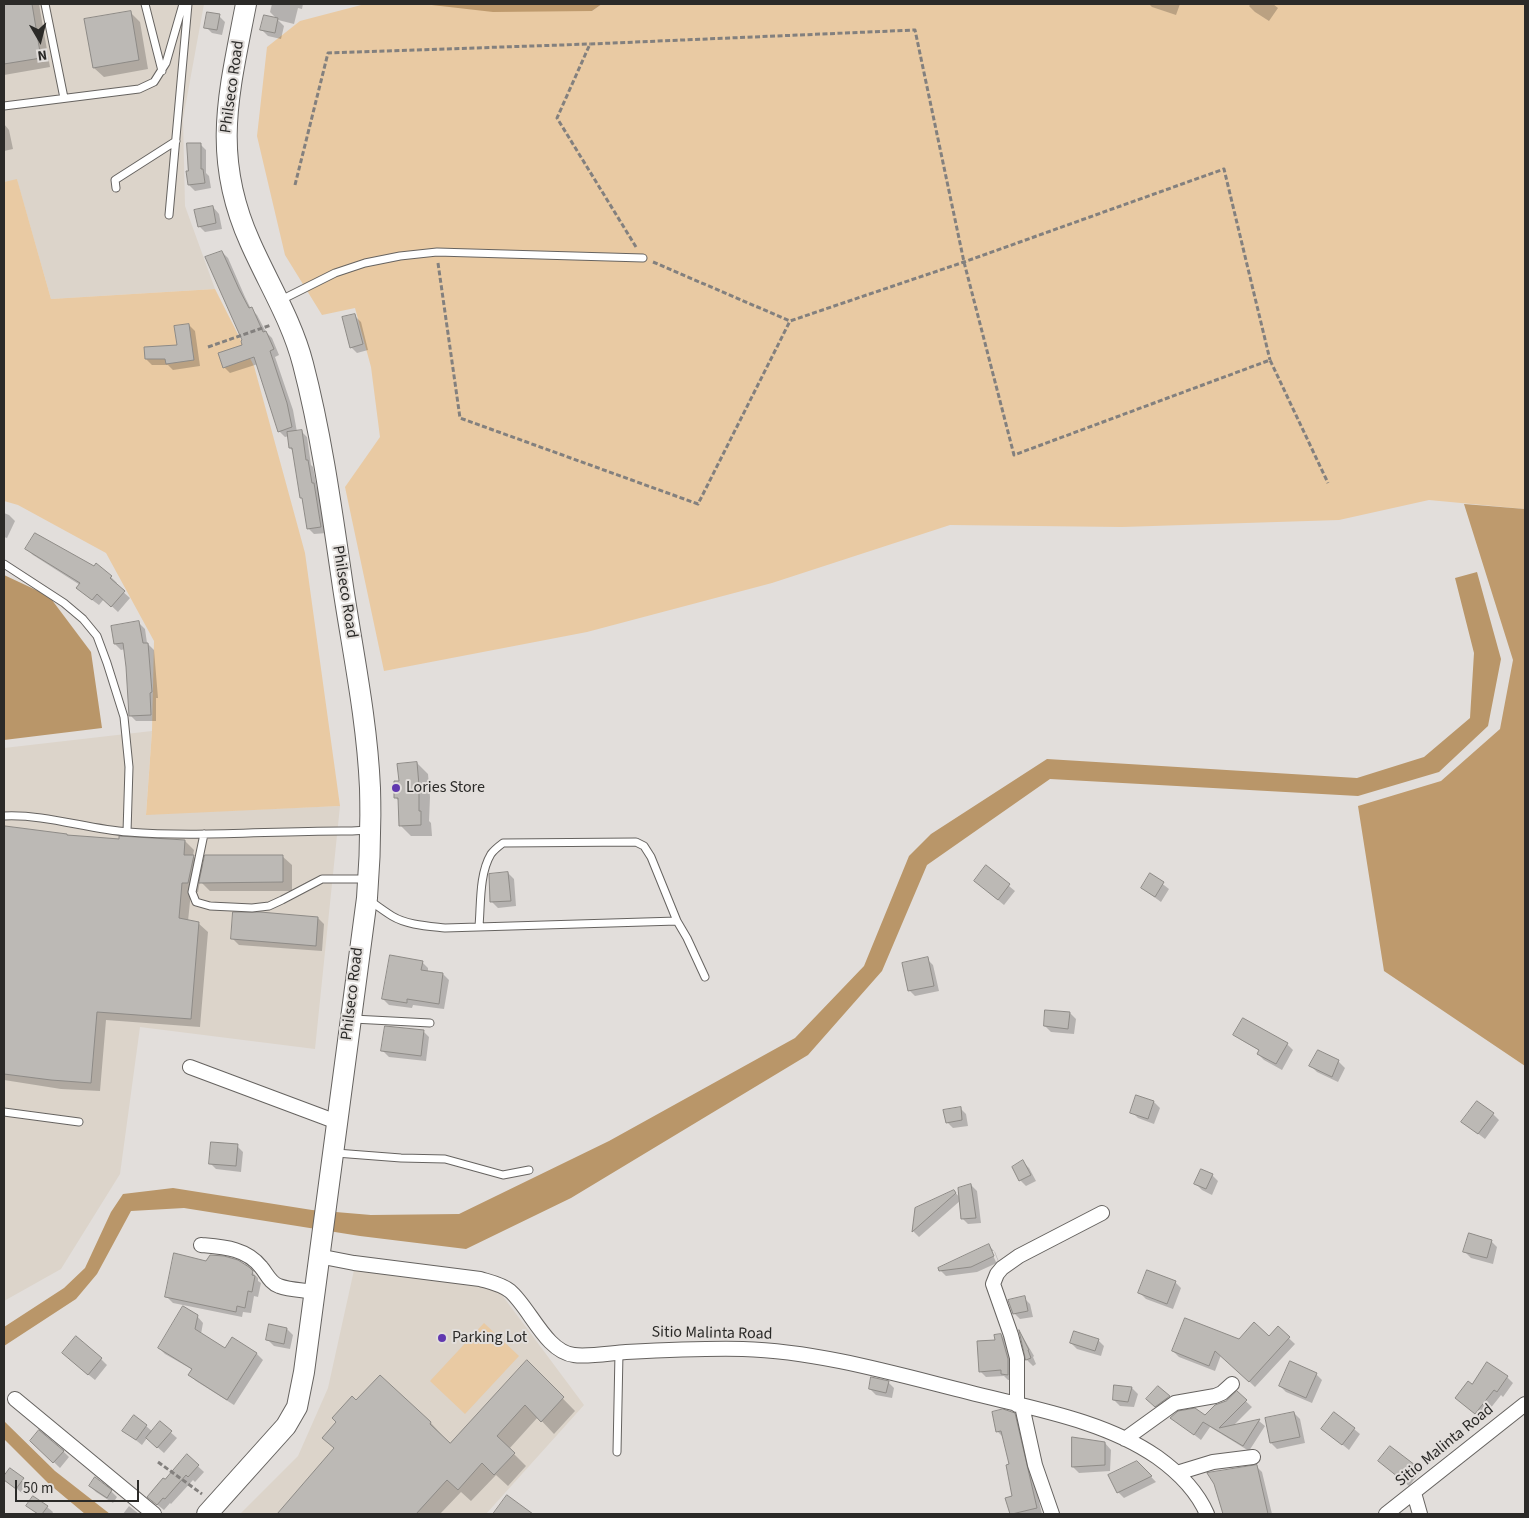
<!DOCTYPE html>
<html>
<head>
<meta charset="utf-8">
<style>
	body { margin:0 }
	#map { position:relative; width:1529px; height:1518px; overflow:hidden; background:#e2dedb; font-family:"Source Sans 3",sans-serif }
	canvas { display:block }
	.frame { position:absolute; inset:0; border:5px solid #2b2a28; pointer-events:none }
	.north { position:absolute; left:15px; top:15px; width:50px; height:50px; -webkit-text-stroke:4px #e2dedb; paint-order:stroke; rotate:172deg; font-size:14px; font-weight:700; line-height:20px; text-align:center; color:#2b2a28 }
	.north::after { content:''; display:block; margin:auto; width:18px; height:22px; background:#2b2a28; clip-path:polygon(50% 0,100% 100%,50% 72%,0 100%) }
	.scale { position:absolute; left:15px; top:1480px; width:124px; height:22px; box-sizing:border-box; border:2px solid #2b2a28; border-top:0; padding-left:6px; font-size:15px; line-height:18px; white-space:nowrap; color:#2b2a28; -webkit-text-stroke:4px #e2dedb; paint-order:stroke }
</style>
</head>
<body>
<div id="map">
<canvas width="1529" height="1518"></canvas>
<div class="frame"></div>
<div class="north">N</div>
<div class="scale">50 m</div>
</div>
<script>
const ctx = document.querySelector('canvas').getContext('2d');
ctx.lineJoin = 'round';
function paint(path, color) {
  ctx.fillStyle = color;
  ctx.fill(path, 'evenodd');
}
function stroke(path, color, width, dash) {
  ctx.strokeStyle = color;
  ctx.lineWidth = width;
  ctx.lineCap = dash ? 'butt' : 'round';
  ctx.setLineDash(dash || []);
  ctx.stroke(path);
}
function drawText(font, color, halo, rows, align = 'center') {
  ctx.font = font + ' "Source Sans 3",sans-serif';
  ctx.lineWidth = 4;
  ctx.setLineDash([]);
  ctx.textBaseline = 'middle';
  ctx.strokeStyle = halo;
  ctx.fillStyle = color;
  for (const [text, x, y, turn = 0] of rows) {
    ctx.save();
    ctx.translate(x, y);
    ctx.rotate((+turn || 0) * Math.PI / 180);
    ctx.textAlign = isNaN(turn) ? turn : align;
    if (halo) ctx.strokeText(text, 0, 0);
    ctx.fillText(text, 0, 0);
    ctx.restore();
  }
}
paint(new Path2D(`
	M4 4H204L183 119 185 206 215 289 51 299 17 180 4 182Z
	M152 731 146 814 340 806 315 1049 140 1027 120 1174 61 1269 4 1301V748Z
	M356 1261 496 1287 584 1405 486 1514H240L298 1456 328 1388Z`), '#dcd4ca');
paint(new Path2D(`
	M365 4H423L592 11 602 4H1525V509L1429 500 1339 520 1122 527 950 525 772 583 587 632 384 671 345 487 380 437 371 367 355 308 322 315 285 255 257 136 267 47 300 21Z
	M17 179 51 299 215 289 254 366 305 553 340 806 146 815 152 731 154 641 106 553 18 505 4 501V182Z
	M484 1323 519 1356 465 1414 430 1381Z`), '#e9caa3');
paint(new Path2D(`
	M423 4H602L592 11 493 12Z
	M1464 504 1525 509V1066L1384 971 1358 806 1441 781 1500 729 1513 660Z`), '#be9a6d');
paint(new Path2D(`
	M1477 572 1501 659 1488 726 1439 772 1358 796 1050 779 927 865 882 971 808 1055 571 1198 466 1249 360 1236 184 1208 131 1211 97 1274 76 1299 4 1346V1327L64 1288 85 1268 111 1212 123 1194 173 1188 312 1210 371 1215 459 1214 609 1141 795 1038 864 966 909 856 931 834 1047 759 1357 778 1424 757 1470 718 1474 653 1455 578Z
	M4 575 49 596 91 652 102 728 4 740Z
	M4 1421 55 1471 110 1514H85L48 1483 4 1439Z`), '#b99669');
paint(new Path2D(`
	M4 4H39L50 67 4 75Z
	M272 4H303L302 9 298 8 294 24 278 20 284 26 281 39 268 36 262 30 277 19 270 12Z
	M1149 4H1180L1176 15 1152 7Z
	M1251 4H1273L1278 8 1269 21 1255 12 1249 6Z
	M130 12 140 22 148 69 104 77 94 68Z
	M219 16 225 22 222 35 212 33 206 27Z
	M4 124 9 130 13 149 4 151Z
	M200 144 206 150V173L209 176 211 188 195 191 189 185V172Z
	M213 207 219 214 222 229 205 232 199 226Z
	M222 252 228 258 245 297 251 309 257 315 266 332 272 338 279 355 275 357 293 410 297 432 301 431 307 437 311 465 313 467 317 488 320 490 327 533 314 534 308 528 293 451 290 448 289 436 285 437 279 431 258 364 230 373 224 367 244 345Z
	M355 316 361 322 368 350 357 353 351 347Z
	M189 325 195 331 200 366 173 370 168 365H152L146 359 178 346Z
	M4 513 9 515 15 521 7 538 4 537Z
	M27 549 111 577 117 583 115 585 130 598 118 612 104 599 99 605 84 594 80 585 33 555Z
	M139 623 145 629 147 643 154 650 158 698H156V721H136L130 715 125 649 121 650 115 644Z
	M417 763 428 774 430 797 429 821 431 823 432 836H411L400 825V802L395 797 400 782Z
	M4 827 94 838 185 841 194 850 193 856 204 867 282 856 292 865V891H210L200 881 198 892H191L188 921 198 923 208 932 200 1027 106 1020 100 1091 61 1089 4 1080Z
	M986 867 1015 891 1004 905 981 886Z
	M508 873 514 879 516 906 498 908 492 902Z
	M1151 875 1169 889 1161 902 1142 888Z
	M318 918 324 924 322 951 239 945 233 939Z
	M927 959 933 965 939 991 915 996 909 990Z
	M422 962 428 968V972L443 974 449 980 444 1009 413 1005 412 1008 389 1005 383 999Z
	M1070 1013 1076 1019 1074 1034 1051 1032 1045 1026Z
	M423 1031 429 1037 426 1061 389 1057 383 1051Z
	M1235 1034 1287 1044 1293 1050 1282 1070 1264 1060 1258 1054 1260 1051 1241 1040Z
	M1318 1051 1339 1062 1345 1068 1338 1082 1317 1072 1311 1066Z
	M1137 1096 1154 1102 1160 1108 1154 1124 1138 1118 1132 1112Z
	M960 1108 966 1114 968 1126 953 1128 947 1122Z
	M1493 1114 1499 1120 1485 1139 1463 1122Z
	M237 1146 243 1152 241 1172 216 1169 210 1163Z
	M1023 1162 1029 1168 1036 1181 1026 1186 1020 1180Z
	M1212 1175 1218 1181 1212 1195 1202 1190 1196 1184Z
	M971 1185 977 1191 981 1223 968 1224 962 1218 961 1200 919 1237 913 1231 916 1209 954 1191 961 1199Z
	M1491 1241 1497 1247 1493 1264 1471 1258 1465 1252Z
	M989 1246 995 1252 999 1262 977 1272 946 1276 940 1270ZM991 1251H994L998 1261 996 1262Z
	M207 1262 248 1268 258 1278V1281L261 1283 258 1297 254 1296 251 1313 243 1312 242 1317 173 1303 167 1297Z
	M1175 1282 1181 1288 1173 1309 1146 1299 1140 1293Z
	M1024 1298 1030 1304 1033 1317 1020 1319 1014 1313Z
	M197 1316 203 1323 201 1334 225 1349 232 1338 257 1354 263 1360 234 1405 196 1381 190 1375 193 1370 165 1354 159 1348Z
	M1278 1328 1295 1344 1255 1387 1221 1355 1215 1371 1179 1357 1173 1351 1270 1338Z
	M287 1329 293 1335 290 1349 274 1346 268 1340Z
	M1021 1334 1034 1356 1033 1357 1036 1364 1033 1366 1027 1360Z
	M1001 1335 1007 1341 1014 1366V1380H1008L1004 1376 986 1377 980 1371Z
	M1098 1340 1104 1346 1101 1356 1077 1349 1071 1343Z
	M69 1359H101L107 1365 95 1380Z
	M527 1362 575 1411 554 1434 538 1417 509 1449 526 1466 508 1486 496 1475 471 1501 461 1492 440 1514H279L335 1449 324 1438 356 1402 431 1423 450 1444Z
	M1316 1374 1322 1380 1312 1403 1286 1392 1280 1386Z
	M1507 1377 1513 1383 1503 1397 1501 1395 1482 1419 1462 1403Z
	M888 1382 894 1388 892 1398 876 1395 870 1389Z
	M1132 1388 1138 1394 1134 1407 1120 1406 1114 1400Z
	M1158 1388 1174 1403 1162 1412 1154 1405Z
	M1237 1393 1252 1407 1233 1426 1259 1421 1265 1426 1249 1451 1210 1427 1201 1440 1172 1418 1205 1417Z
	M1294 1413 1300 1419 1305 1443 1277 1449 1271 1443 1266 1419Z
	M1014 1414 1020 1421 1042 1514H1011L1007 1499 1013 1497 1011 1465 1004 1438 997 1431Z
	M160 1423 177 1438 164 1453 147 1438 142 1445 124 1431 146 1426 153 1432Z
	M1323 1429H1354L1360 1434 1349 1450Z
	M32 1441 63 1451 69 1457 60 1468Z
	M1105 1443 1111 1450 1110 1471 1079 1473 1073 1467Z
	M187 1456 204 1472 195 1482 193 1480 171 1504 170 1503 164 1510 155 1503 165 1481Z
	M1379 1461 1414 1466 1420 1472 1409 1486Z
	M1137 1462 1156 1482 1124 1498 1118 1492Z
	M1256 1466 1262 1472 1272 1514H1224L1215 1484Z
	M10 1470 29 1485 23 1494 4 1478Z
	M90 1486 111 1491 117 1497 113 1503 96 1492Z
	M28 1506 47 1507 53 1512 52 1514H38Z
	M129 1506 139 1514H123Z`), '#0003');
const building = new Path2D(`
	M4 4H32L41 58 4 64Z
	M131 11 139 60 93 68 84 19Z
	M207 12 220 14 217 30 204 28Z
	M264 15 278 18 275 33 260 30Z
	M187 143H201V169H203L205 183 188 185 186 171H188Z
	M213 206 216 223 198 227 194 210Z
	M222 251 239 289 249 308 252 307 263 332 266 331 274 349 270 351 287 403 292 427 278 432 254 357 223 368 218 353 242 345 241 341 242 340 205 257Z
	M355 314 363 344 350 348 342 317Z
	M189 324 194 360 166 364 165 359H145L144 347 177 345 174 326Z
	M302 430 306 460H308L312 483H314L321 527 307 529 302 498H300L292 448H289L287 432Z
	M35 533 94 566 96 563 112 576 110 578 125 591 111 607 97 594 92 600 76 588 80 583 25 549Z
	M139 621 143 643H148L152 692 150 693 151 715 129 716 126 667 123 643 114 644 111 626Z
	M417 762 419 785V811H421V825L399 826 398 798H394V781H399L397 764Z
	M5 826 67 834V835L94 837 119 839V836L185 840 184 855H194L188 883H182L179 918 199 922 191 1019 97 1012 91 1083 51 1080 4 1074V845Z
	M205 855H283V882L199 883Z
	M986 865 1010 884 998 900 974 881Z
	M508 872 511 901 490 902 489 874Z
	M1150 873 1164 882 1155 897 1141 888Z
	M233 912H260L318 917 316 946 231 939Z
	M390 955 423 961 421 970 443 973 439 1004 407 999V1003L382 999Z
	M928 957 934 986 908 991 902 963Z
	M1045 1010 1070 1012 1068 1029 1044 1026Z
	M1243 1018 1288 1043 1276 1064 1257 1054 1259 1050 1233 1035Z
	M385 1026 424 1030 421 1056 381 1051Z
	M1318 1050 1339 1060 1332 1077 1309 1066Z
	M1136 1095 1154 1101 1148 1119 1130 1113Z
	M1477 1101 1494 1113 1478 1134 1461 1122Z
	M961 1107 962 1120 946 1123 943 1110Z
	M211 1142 238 1144 236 1166 209 1164Z
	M1023 1160 1031 1175 1019 1181 1012 1167Z
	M1201 1169 1213 1174 1206 1189 1194 1184Z
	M971 1184 976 1218 961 1219 958 1188Z
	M954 1190 956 1193 912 1232 915 1208Z
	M1469 1233 1492 1240 1487 1258 1463 1252Z
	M989 1244 994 1256 971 1267 939 1271 938 1268Z
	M174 1253 206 1261 210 1255 224 1256 238 1260 249 1267 253 1271 252 1275 255 1276 252 1292 248 1291 245 1308 237 1306 236 1312 165 1297Z
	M1147 1270 1176 1281 1167 1304 1138 1293Z
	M1025 1296 1028 1311 1013 1314 1008 1300Z
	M183 1306 198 1315 195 1329 225 1348 232 1337 257 1353 227 1400 188 1375 192 1369 158 1348Z
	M1185 1318 1239 1339 1254 1322 1269 1336 1278 1326 1290 1337 1249 1382 1215 1351 1209 1366 1172 1351Z
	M269 1324 287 1328 284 1344 266 1340Z
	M1019 1330 1029 1350H1028L1031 1358 1026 1360Z
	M1074 1331 1099 1339 1095 1351 1070 1343Z
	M1001 1334 1008 1359V1375L1001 1374V1370L979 1372 977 1341 995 1340 994 1335Z
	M76 1336 102 1358 88 1375 62 1353Z
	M527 1360 564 1397 541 1422 525 1405 497 1436 515 1453 494 1475 482 1463 458 1490 447 1480 416 1514H277L334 1448 322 1438 336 1422 332 1418 352 1396 356 1400 380 1375 431 1422 430 1424 450 1443Z
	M1290 1361 1317 1373 1306 1398 1279 1386Z
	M1487 1362 1508 1376 1497 1392 1494 1390 1475 1414 1455 1398 1468 1381 1472 1384Z
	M871 1377 889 1381 886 1393 869 1389Z
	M1114 1385 1132 1387 1128 1402 1113 1400Z
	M1158 1386 1170 1396 1155 1407 1146 1399Z
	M1237 1391 1247 1400 1219 1428 1260 1419 1243 1446 1203 1422 1194 1435 1170 1418 1178 1411 1195 1408 1205 1415 1215 1405 1226 1401Z
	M1003 1409 1015 1413 1037 1508 1012 1514H1010L1005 1498 1012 1496 1006 1465 1009 1464 1001 1431 996 1432 992 1412Z
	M1294 1412 1300 1437 1270 1443 1265 1418Z
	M1334 1412 1355 1428 1342 1445 1321 1429Z
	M134 1415 147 1425 136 1440 122 1431Z
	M160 1421 172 1431 157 1448 146 1438Z
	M39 1430 64 1451 53 1463 30 1441Z
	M1072 1437 1105 1442V1465L1072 1467Z
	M1390 1446 1415 1465 1403 1481 1378 1461Z
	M187 1454 199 1465 188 1477 186 1475 165 1499 163 1498 157 1505 147 1497 163 1478 165 1479Z
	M1137 1461 1152 1476 1117 1493 1108 1475Z
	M1257 1465 1268 1514H1223L1214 1484 1207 1473Z
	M10 1468 24 1478 16 1489 4 1480V1476Z
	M95 1477 112 1490 107 1498 89 1486Z
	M507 1495 533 1514H493Z
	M33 1496 48 1506 42 1514H38L26 1506Z`);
paint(building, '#bcb9b5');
stroke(building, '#8e8b87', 1);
const lane = new Path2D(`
	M45 4 64 98
	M145 4 162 71
	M4 106 139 89 154 82 166 63 183 4
	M116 188 115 180 176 141
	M169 215 188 4
	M279 301 335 273 365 263 400 256 437 252 643 258
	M4 564 64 603 83 619 97 636 107 663 124 717 129 767 127 832
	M4 816C46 814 87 829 128 832 202 838 278 830 352 831L368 830
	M204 834 192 892 196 902 210 906 252 908 269 906 282 900 322 879H368
	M369 900C376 905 384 911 392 916 407 925 427 926 445 928L677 921 687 938 705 977
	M479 926C481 904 479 874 491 854 494 850 499 846 503 843L636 842 644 846 651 857 677 921
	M353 1019 430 1023
	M4 1112 79 1122
	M336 1153 401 1158 445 1159 503 1175 529 1170
	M617 1452 619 1353`);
const street = new Path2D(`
	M190 1067 337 1122
	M201 1245C223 1247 246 1248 261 1267 267 1274 270 1283 279 1286 290 1290 303 1290 314 1292
	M318 1256 354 1263 480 1279C490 1282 501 1284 510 1291 530 1308 546 1352 574 1355 588 1357 611 1353 626 1352 665 1350 704 1348 743 1349 817 1351 896 1374 968 1392 1030 1408 1104 1420 1157 1457 1178 1472 1197 1491 1207 1514
	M15 1399 154 1514
	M1017 1405V1358L1011 1335 993 1284 997 1274 1002 1268 1019 1256 1102 1213
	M1022 1406 1035 1465 1052 1514
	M1125 1439 1175 1403 1215 1396 1222 1393 1232 1384
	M1177 1473 1213 1462 1253 1457
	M1414 1493 1420 1514
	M1386 1514 1525 1404`);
const secondary = new Path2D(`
	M207 1514 286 1426 297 1407 304 1372 367 898C370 861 371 825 370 788 367 720 353 653 343 587 332 512 322 437 303 364 292 321 268 283 250 242 211 155 229 93 246 4`);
stroke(lane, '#666360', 9);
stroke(street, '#666360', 16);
stroke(secondary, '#666360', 22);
stroke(new Path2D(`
	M295 185 328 53 590 44
	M636 247 557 118 590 44 915 30 964 262 1014 455 1270 360 1328 483
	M653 262 790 321 964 262 1224 169 1270 360
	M438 263 460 418 698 504 790 321
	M208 347 271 325
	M158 1462 202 1494`), '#83807e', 3, [5, 2.5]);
stroke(lane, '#fff', 7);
stroke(street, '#fff', 14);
stroke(secondary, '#fff', 20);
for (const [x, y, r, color] of [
	[396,788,5,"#6138af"],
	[442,1338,5,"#6138af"]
]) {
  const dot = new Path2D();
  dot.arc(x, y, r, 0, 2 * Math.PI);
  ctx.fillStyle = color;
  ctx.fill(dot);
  stroke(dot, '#e2dedb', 2);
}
drawText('16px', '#2b2a28', '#e2dedb', [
	["Philseco Road",233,87,-82],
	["Philseco Road",344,592,81],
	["Philseco Road",353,994,-83],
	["Sitio Malinta Road",712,1334,1],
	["Sitio Malinta Road",1445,1446,-39]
]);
drawText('16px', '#2b2a28', '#e2dedb', [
	["Lories Store",406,788],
	["Parking Lot",452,1338]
], 'left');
</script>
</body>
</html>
